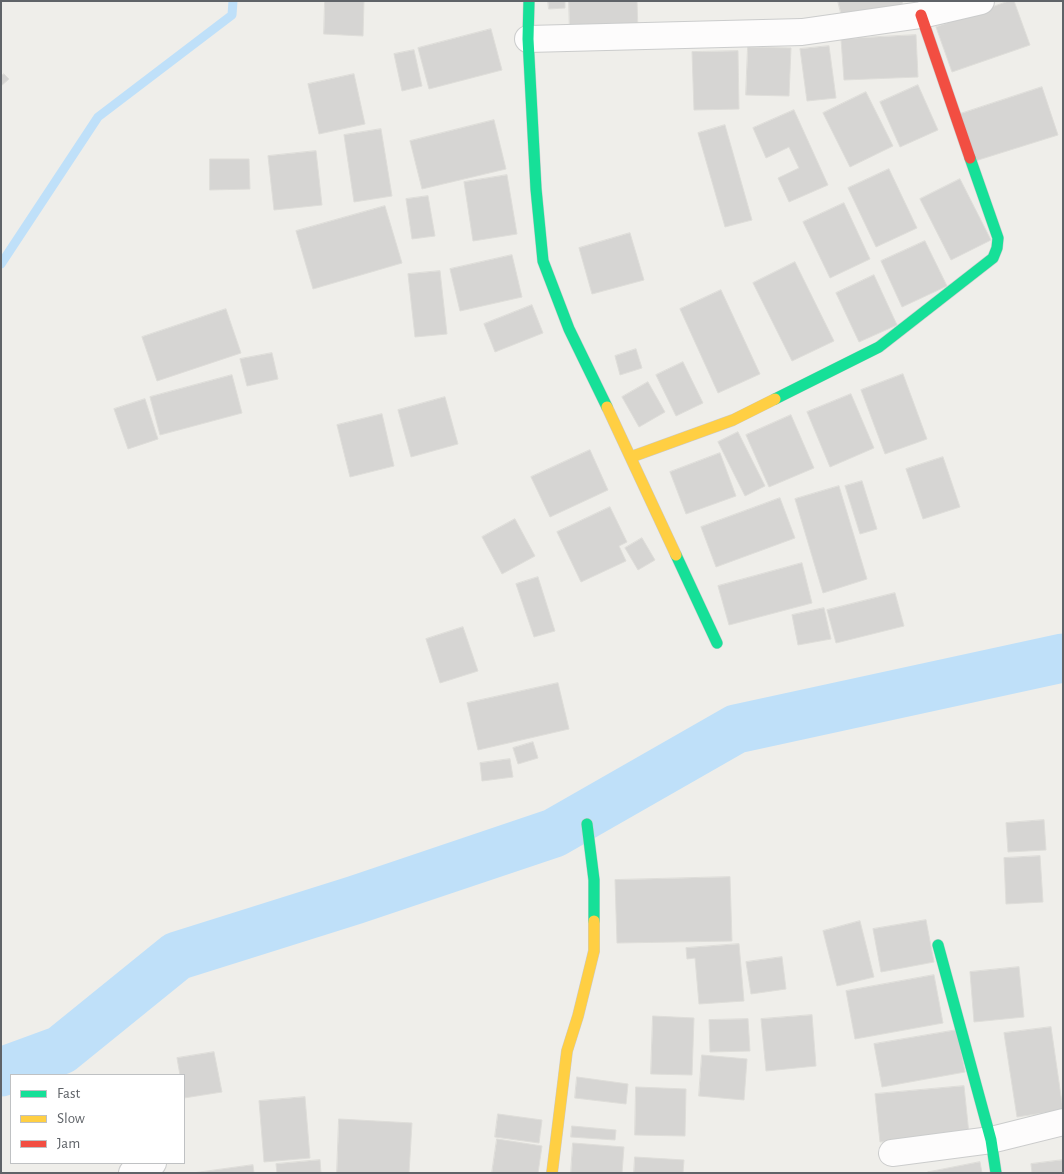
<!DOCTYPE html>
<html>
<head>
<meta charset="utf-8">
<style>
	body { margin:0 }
	#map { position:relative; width:1064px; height:1174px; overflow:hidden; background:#efeeea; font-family:"Alegreya Sans",sans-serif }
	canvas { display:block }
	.frame { position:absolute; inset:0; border:2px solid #5f6368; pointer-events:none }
	.legend { position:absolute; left:10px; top:1074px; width:175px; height:90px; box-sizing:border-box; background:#fff; border:1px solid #bfc1c3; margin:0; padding:6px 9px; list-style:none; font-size:15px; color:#5f6368 }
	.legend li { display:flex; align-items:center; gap:10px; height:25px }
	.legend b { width:25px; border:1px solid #bfc1c3 }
</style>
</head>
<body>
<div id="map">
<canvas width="1064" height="1174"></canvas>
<div class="frame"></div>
<ul class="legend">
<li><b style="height:6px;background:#16e098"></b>Fast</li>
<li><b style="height:6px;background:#ffcf43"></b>Slow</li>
<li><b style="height:6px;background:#f24e42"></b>Jam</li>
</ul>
</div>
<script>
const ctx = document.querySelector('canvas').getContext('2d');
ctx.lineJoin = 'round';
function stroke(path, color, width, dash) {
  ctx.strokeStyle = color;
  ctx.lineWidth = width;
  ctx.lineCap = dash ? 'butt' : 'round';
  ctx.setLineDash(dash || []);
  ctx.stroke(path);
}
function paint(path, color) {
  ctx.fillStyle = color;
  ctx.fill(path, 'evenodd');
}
stroke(new Path2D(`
	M1 264 98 117 232 15 233 1`), '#bfe0f9', 9);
stroke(new Path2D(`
	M1 1072 61 1050 177 956 355 900 554 833 736 729 1063 658`), '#bfe0f9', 49);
const building = new Path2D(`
	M325 1H364L363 36 324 34Z
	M548 1H565V8L549 9Z
	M569 1H637L638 32 570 35Z
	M838 1H902L903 5 843 21Z
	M1009 1H1014L1030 45 952 72 936 27Z
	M491 29 502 70 429 89 418 48Z
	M916 35 918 77 844 80 841 39Z
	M829 46 836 98 807 101 800 49Z
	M748 47 791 48 789 96 746 95Z
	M414 50 422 86 402 91 394 54Z
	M738 51 739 109 694 110 692 52Z
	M4 74 9 79 1 86V76Z
	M354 74 365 124 319 134 308 84Z
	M918 85 938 130 900 147 880 102Z
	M1042 87 1058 135 975 161 960 114Z
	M866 92 893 146 850 167 823 113Z
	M794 110 828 185 789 202 778 178 799 168 789 147 766 158 753 128Z
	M494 120 506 169 422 189 410 141Z
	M725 125 752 220 725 227 698 133Z
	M381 129 392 196 354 202 344 135Z
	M316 151 322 205 274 210 268 156Z
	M210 159H249L250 189 210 190Z
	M889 169 917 228 876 247 848 188Z
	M507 175 517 234 473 241 464 182Z
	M960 179 991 240 951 260 920 199Z
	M428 196 435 236 412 239 406 199Z
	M844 203 870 259 830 278 803 222Z
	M385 206 402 263 313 289 296 231Z
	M630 233 644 280 592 294 579 248Z
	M925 241 947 286 902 307 881 261Z
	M512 255 522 297 460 311 450 269Z
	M795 262 834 341 792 361 753 283Z
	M440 271 447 334 415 337 408 274Z
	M874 275 897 325 859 342 836 293Z
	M721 290 760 374 718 393 680 309Z
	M532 305 543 333 495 352 484 324Z
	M226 309 241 353 157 381 142 337Z
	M636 349 642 368 620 375 615 356Z
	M272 353 278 379 247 386 240 359Z
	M683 362 703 403 676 416 656 375Z
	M903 374 927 439 885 454 861 390Z
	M232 375 242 413 160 435 150 397Z
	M648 382 665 412 639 427 622 397Z
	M851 394 874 448 830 467 807 412Z
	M445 397 458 444 411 457 398 410Z
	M145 399 158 439 128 449 114 409Z
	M382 414 394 466 350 477 337 425Z
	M791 415 814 468 769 487 746 435Z
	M738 432 765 486 745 496 718 442Z
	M590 450 608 490 550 517 531 477Z
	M720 453 736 496 686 514 670 472Z
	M943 457 960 507 923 519 906 469Z
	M862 481 877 529 860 534 845 486Z
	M839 486 867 579 823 593 795 499Z
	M780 498 795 538 716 567 701 527Z
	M610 507 627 542 619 546 626 561 581 582 557 532Z
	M515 519 535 556 502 574 482 537Z
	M642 538 655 560 638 570 625 548Z
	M802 563 812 603 729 625 718 586Z
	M538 577 555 631 534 637 516 584Z
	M895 593 904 626 836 643 827 610Z
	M824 608 831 639 798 645 792 615Z
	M463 627 478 671 440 683 426 639Z
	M558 683 569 729 478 750 467 703Z
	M533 742 538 758 518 764 513 748Z
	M510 759 513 777 482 781 480 763Z
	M1044 820 1046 850 1008 852 1006 823Z
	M1040 856 1043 902 1006 904 1004 858Z
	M730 877 732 941 617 943 615 880Z
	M926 920 934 962 881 972 873 929Z
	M860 921 874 977 837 986 823 931Z
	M739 944 744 1001 699 1004 695 958 687 959 686 948Z
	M782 957 786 989 751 994 746 962Z
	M1019 967 1024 1017 974 1022 970 972Z
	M934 975 943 1023 855 1039 846 991Z
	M812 1015 816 1066 766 1071 761 1019Z
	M653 1016 694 1018 692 1075 651 1074Z
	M748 1019 750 1051 710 1052 709 1020Z
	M1051 1027 1063 1110 1017 1117 1004 1033Z
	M957 1030 965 1072 882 1087 874 1044Z
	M214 1052 222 1092 184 1098V1075H180L177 1058Z
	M702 1055 747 1059 744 1100 699 1096Z
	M577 1077 628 1084 626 1104 575 1098Z
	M964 1086 969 1134 880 1142 875 1094Z
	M636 1087 686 1089 685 1136 635 1135Z
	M305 1097 310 1158 264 1162 259 1101Z
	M498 1114 542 1120 539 1143 495 1137Z
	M339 1119 412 1123 409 1173H337Z
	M572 1126 616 1130 615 1140 571 1137Z
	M497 1139 542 1146 538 1173H492Z
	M573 1143 624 1147 622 1173H571Z
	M635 1157 684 1160 683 1173H634Z
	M320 1160 321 1173H277L276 1164Z
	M1063 1160V1173H1032L1031 1164Z
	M980 1162 982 1173 928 1172Z
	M253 1165 254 1173H193Z`);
paint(building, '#d6d5d3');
stroke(building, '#deddd9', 1);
const street = new Path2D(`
	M528 39 802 32 921 15 981 1
	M892 1153 991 1140 1063 1122
	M132 1173 153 1163`);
const fast = new Path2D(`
	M529 1 528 39 536 189 543 261 569 329 607 407
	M775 399 879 347 993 258 997 248 998 238 970 158
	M676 555 717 643
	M587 824 594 880V921
	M938 945 991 1140 996 1173`);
const slow = new Path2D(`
	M607 407 676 555
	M631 457 733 420 775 399
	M552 1173 567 1051 578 1016 594 951V921`);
const jam = new Path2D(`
	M921 15 970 158`);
stroke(street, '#cbcccc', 28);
stroke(fast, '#cacacb', 12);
stroke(slow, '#cacacb', 12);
stroke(jam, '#cacacb', 12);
stroke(street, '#fdfcfc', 26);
stroke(fast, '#16e098', 11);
stroke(slow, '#ffcf43', 11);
stroke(jam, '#f24e42', 11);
</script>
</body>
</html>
